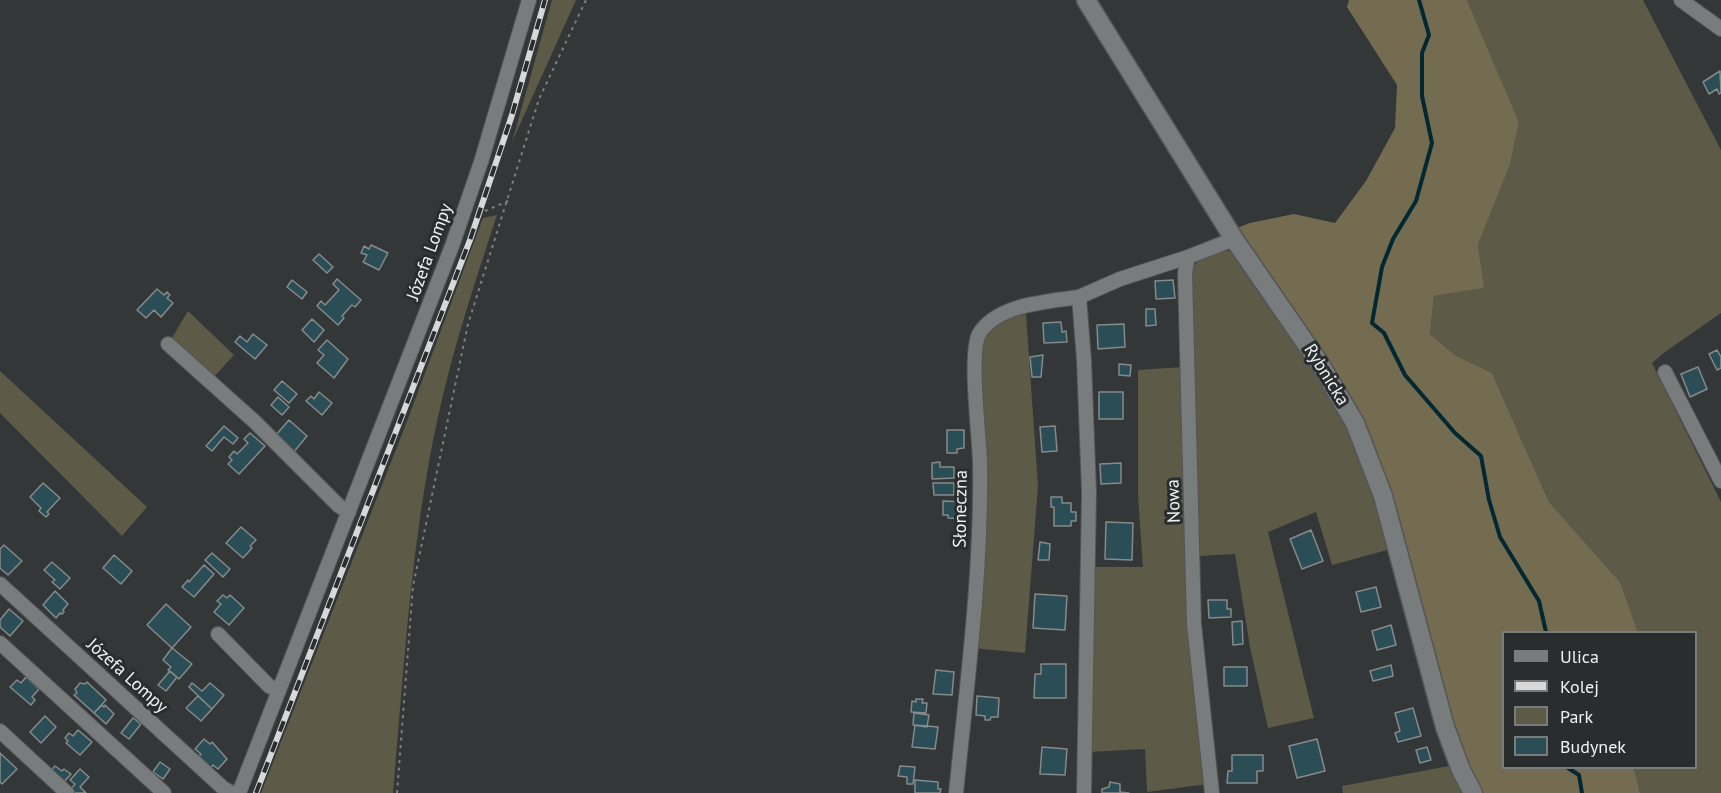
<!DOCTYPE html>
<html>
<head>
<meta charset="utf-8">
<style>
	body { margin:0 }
	#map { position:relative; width:1721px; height:793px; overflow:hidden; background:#343738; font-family:"PT Sans",sans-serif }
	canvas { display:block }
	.legend { position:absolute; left:1502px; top:631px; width:195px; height:138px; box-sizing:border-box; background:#2a2d2e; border:2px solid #797c7c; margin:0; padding:8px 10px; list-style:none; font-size:18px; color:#f0f2f2 }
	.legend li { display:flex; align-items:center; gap:12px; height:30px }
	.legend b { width:30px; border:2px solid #797c7c }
</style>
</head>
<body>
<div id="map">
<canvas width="1721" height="793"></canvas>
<ul class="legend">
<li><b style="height:8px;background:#797c7d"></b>Ulica</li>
<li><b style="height:8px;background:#d7d9d9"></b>Kolej</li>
<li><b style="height:16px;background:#5e5a48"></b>Park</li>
<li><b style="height:16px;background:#2a4d56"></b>Budynek</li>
</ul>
</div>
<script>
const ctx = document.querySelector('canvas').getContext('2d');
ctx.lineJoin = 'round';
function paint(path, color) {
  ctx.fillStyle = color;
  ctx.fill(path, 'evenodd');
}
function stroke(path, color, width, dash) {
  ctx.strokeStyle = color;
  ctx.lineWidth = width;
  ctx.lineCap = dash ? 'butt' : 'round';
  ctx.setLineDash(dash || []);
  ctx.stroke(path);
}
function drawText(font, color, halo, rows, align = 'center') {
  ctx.font = font + ' "PT Sans",sans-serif';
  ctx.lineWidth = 6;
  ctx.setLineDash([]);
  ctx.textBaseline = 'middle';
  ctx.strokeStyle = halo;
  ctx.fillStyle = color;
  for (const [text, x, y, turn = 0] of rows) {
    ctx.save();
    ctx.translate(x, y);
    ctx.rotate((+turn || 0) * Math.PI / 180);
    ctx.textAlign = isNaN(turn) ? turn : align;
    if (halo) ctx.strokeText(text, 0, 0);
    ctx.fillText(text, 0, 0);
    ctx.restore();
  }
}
paint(new Path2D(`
	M552 0H576L512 142Z
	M1467 0H1643L1721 150V313L1665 352 1652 363 1721 502V793H1640L1634 768H1696V632H1638L1620 582 1549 502 1492 373 1455 355 1430 334 1434 296 1483 288 1478 245 1510 165 1519 122Z
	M497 215C475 282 453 348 438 417 411 540 404 668 393 793H261L406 424 483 218Z
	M1225 250 1236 253 1323 377 1355 438 1391 549 1332 565 1316 512 1268 532 1314 718 1268 728 1250 647 1235 554 1200 556 1194 437 1191 271C1196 258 1211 253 1225 250Z
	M188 311 234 355 212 379 170 341Z
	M1026 314 1038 486 1025 653 973 648 981 344C994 320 1000 320 1026 314Z
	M1183 367 1207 784 1147 792 1145 749 1089 752 1092 567H1143L1138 496V370Z
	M0 371 147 507 122 536 0 413Z
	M1449 766 1465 793H1343L1342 786Z`), '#5e5a48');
paint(new Path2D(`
	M1349 0H1467L1519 122 1510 165 1478 245 1484 288 1434 296 1430 334 1455 355 1492 373 1549 502 1620 582 1638 632H1504V768H1634L1640 793H1480L1462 766 1381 474 1237 228 1250 223 1294 214 1335 223 1366 181 1395 128 1397 85 1347 7Z`), '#746c50');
stroke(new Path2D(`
	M1419 0 1429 35 1422 53V96L1432 143 1416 201 1393 239 1382 267 1372 323 1384 333 1405 375 1455 433 1481 456 1489 500 1500 537 1539 601 1546 632
	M1568 768 1579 775 1582 793`), '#032831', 4);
const building = new Path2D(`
	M1720 71 1721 93 1719 94 1717 89 1709 94 1703 82Z
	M371 245 388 253 379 270 363 262 367 255 361 253 364 246 369 249Z
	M319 254 333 267 327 273 313 260Z
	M337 279 361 300 355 307 352 305 342 316 344 318 338 325 317 306 321 301 325 305 339 290 333 284Z
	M292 280 307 292 302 299 287 287Z
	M1173 280 1175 298 1156 299 1155 281Z
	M157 289 164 295 167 292 170 295 167 298 173 303 161 317 154 310 146 318 137 310Z
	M1146 309H1155L1156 325 1146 326Z
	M312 319 324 330 314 342 302 330Z
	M1061 322 1062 332 1066 331 1067 342 1044 343 1043 323Z
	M1124 324 1125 347 1098 349 1097 325Z
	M253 334 267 345 255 359 235 342 240 336 247 342Z
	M327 340 348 359 334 378 317 363 324 355 318 350Z
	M1717 350 1721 357V368L1717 370 1709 354Z
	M1043 355 1041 377H1032L1030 357Z
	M1119 364 1131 365 1130 376 1119 375Z
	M1698 367 1707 389 1690 397 1681 374Z
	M282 381 297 394 289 403 274 390Z
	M319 392 332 403 322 415 306 401 311 396 314 399Z
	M1099 392H1123V419H1099Z
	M278 397 289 407 282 415 271 405Z
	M289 420 307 436 293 453 275 436Z
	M224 426 238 438 233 444 224 437 212 451 206 446Z
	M1055 426 1057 451 1042 452 1040 427Z
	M947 430H964V448L957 449V453H947Z
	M250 433 265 446 239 474 228 464 232 460 229 457 234 451 237 454 248 443 244 439Z
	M940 462V467H954V478L932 479V463Z
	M1121 463V483L1101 484 1100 464Z
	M43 483 60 498 47 512 49 514 46 517 39 511 41 508 30 497Z
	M933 483H954V495H934Z
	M1051 497H1062V503H1071V512H1076V521H1071V526H1054V507H1051Z
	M943 501 966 502 965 519 948 518V515H943Z
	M1106 522 1133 523 1132 560 1105 559Z
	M241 527 256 540 250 546 252 548 243 558 226 543Z
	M1311 530 1323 561 1302 569 1290 539Z
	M1040 542 1050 544 1049 560H1038Z
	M4 545 22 561 8 575 0 568V549Z
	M212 553 230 569 223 577 205 560Z
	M114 555 132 571 121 584 103 568Z
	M52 562 70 578 60 589 52 582 55 580 44 570Z
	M204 565 214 574 194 597 182 587 188 580 189 582Z
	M1376 587 1381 607 1361 612 1356 592Z
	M55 591 68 604 63 610 64 612 62 614 60 613 56 618 43 605Z
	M1035 594 1067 596 1065 630 1033 628Z
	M223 595 227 598 230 595 244 608 229 625 214 612 221 604 217 601Z
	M1208 600H1227V609H1231V617L1209 618Z
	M166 604 191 627 172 648 147 625Z
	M9 609 23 621 10 636 0 627V620Z
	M1242 621 1243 644 1233 645 1232 622Z
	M1391 625 1396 645 1377 650 1372 631Z
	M172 648 192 664 179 679 168 670 171 667 163 660Z
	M1041 664H1066V698H1034L1035 674H1041Z
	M1391 665 1393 676 1373 681 1370 671Z
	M1224 667H1247V686H1224Z
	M936 670 954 672 952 695 933 694Z
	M170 671 177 677 166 691 158 685Z
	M26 677 39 689 32 697 35 700 31 705 10 687 17 680 21 683Z
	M87 682 106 700 94 713 74 695 77 693 75 689 80 683 85 684Z
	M192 683 202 691 210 683 224 695 212 709 189 687Z
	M198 696 212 709 201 721 186 708Z
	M977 696 999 698 998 717H991L990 720H985V716L976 715Z
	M916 699H923L922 703H927L926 713 911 712 912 701 916 702Z
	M102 705 104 707 105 705 114 714 106 724 94 713Z
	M1413 708 1421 736 1398 742 1395 733 1400 731 1395 713Z
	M914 713 929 715 927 727 913 725Z
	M45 716 56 727 41 743 30 732Z
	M133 718 141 724 129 739 121 733Z
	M915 725 938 727 935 749 912 747Z
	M78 730 92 742 80 755 66 743 68 741 65 738 69 733 73 736Z
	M204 739 210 744 212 742 227 759 218 769 213 765 211 768 199 756 201 754 195 749Z
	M1317 739 1325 771 1297 778 1289 746Z
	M1042 747 1067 749 1065 775 1040 774Z
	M1427 747 1431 760 1420 763 1416 750Z
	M0 753 17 769 2 784 0 782Z
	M1232 755H1263V771H1257V783H1227L1228 771H1232Z
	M160 762 170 769 163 779 153 772Z
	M55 766 62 771 64 769 71 774 63 783 50 772Z
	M900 766 915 767 913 784H907V777L898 776Z
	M80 769 89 777 80 787 86 793H75L71 789 75 784 70 780Z
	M915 780 938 782V789H941L940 793H915Z
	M1110 782 1120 784V792L1129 793H1102V789L1109 787Z`);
paint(building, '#2a4d56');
stroke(building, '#868a8b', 1.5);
const minor = new Path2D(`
	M1681 0 1721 29
	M168 344 255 422 339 506 349 512
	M1665 372 1721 481
	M0 584 223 788 232 793
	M218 634 269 686 279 691
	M0 643 164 793
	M0 731 67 793
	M239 793 452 246 481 162 529 0
	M956 793C967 683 982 572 980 461 979 435 969 353 979 334 997 304 1047 302 1079 297
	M1084 793 1089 492 1084 360 1079 297 1120 279 1188 257
	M1212 793 1194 624 1185 273 1188 257 1234 239`);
const tertiary = new Path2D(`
	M1086 0 1234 239 1320 364 1355 423 1383 496 1445 727 1461 770 1473 793`);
stroke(minor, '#535556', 16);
stroke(tertiary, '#535556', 21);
stroke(new Path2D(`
	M478 214 508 201
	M397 793 413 586 468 324 539 99 586 0`), '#7e8081', 2, [3, 4.5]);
stroke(minor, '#797c7d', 14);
stroke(tertiary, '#797c7d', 18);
const rail = new Path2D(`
	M256 793 470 240 512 115 545 0`);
stroke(rail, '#d7d9d9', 6);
stroke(rail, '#2a2d2e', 4, [11]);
drawText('18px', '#f0f2f2', '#2a2d2e', [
	["Józefa Lompy",430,252,-70],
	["Rybnicka",1326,375,58],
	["Nowa",1174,501,-92],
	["Słoneczna",961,509,-89],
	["Józefa Lompy",127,676,42]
]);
</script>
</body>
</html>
